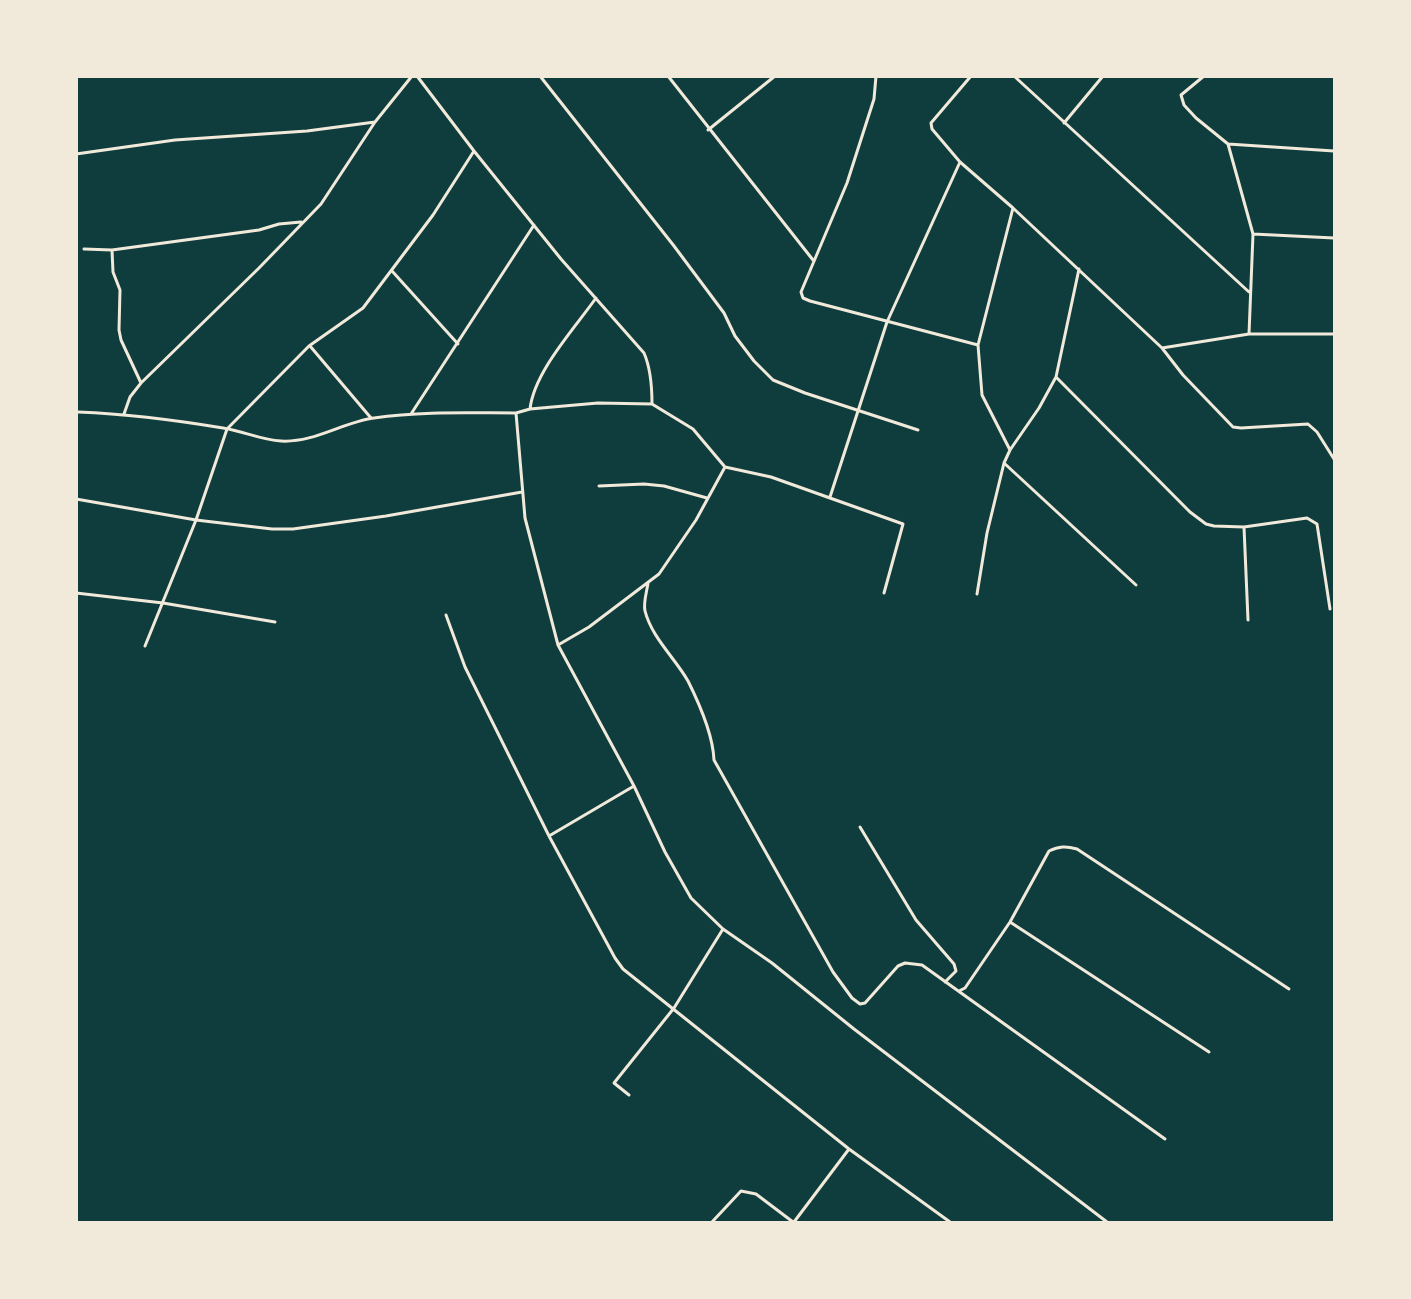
<!DOCTYPE html>
<html>
<head>
<meta charset="utf-8">
<style>
	body { margin:0 }
	#map { position:relative; width:1411px; height:1299px; overflow:hidden; background:#0f3d3e; font-family:"Exo 2",sans-serif }
	canvas { display:block }
	.frame { position:absolute; inset:0; border:78px solid #f1e9da; pointer-events:none }
</style>
</head>
<body>
<div id="map">
<canvas width="1411" height="1299"></canvas>
<div class="frame"></div>
</div>
<script>
const ctx = document.querySelector('canvas').getContext('2d');
ctx.lineJoin = 'round';
function stroke(path, color, width, dash) {
  ctx.strokeStyle = color;
  ctx.lineWidth = width;
  ctx.lineCap = dash ? 'butt' : 'round';
  ctx.setLineDash(dash || []);
  ctx.stroke(path);
}
stroke(new Path2D(`
	M417 76 474 151 561 259 644 353C651 369 652 386 652 404
	M540 76 674 246 724 313 735 336 754 361 773 380 805 393 918 430
	M668 76 813 260
	M876 76 874 99 847 183 801 292 803 298 810 301 978 345
	M971 76 931 123 932 129 960 162 1013 208 1162 348 1183 375 1233 427 1241 428 1308 424 1317 432 1334 459
	M1014 76 1249 292
	M1204 76 1181 95 1184 105 1196 118 1228 144 1334 151
	M1064 123 1103 76
	M708 130 775 76
	M1228 144 1253 234 1249 334
	M76 154 175 140 307 131 375 122
	M1253 234 1334 238
	M84 249 112 250 259 230 279 224 301 222
	M112 250 113 272 120 290 119 330 121 340 141 383
	M392 271 458 344
	M310 346 371 418
	M1162 348 1249 334H1334
	M1056 377 1190 512 1206 524 1214 526 1244 527 1307 518 1317 524 1330 609
	M530 409C534 372 574 329 596 298
	M78 412C127 414 175 420 223 428 243 431 261 440 281 441 314 443 343 422 374 418 421 411 469 413 516 413L530 409 598 403 652 404 693 429 725 467 771 477 903 524 884 593
	M516 413 525 518 558 645 634 786 665 852 691 898 723 929 772 963 854 1029 1107 1222
	M124 414 130 397 141 383 259 268 321 204 375 122 412 76
	M411 414 534 225
	M1010 450 982 395 978 345 1013 208
	M1004 463 1136 585
	M599 486 644 484 664 486 707 498
	M830 497 887 322 960 162
	M76 499 196 520 272 529H293L386 516 522 492
	M1244 527 1248 620
	M648 583C647 591 643 603 645 611 652 638 675 658 688 681 699 703 713 736 714 760L833 972 852 998 860 1004 865 1003 898 966 905 963 922 965 1165 1139
	M76 593 163 603 275 622
	M977 594 987 533 1004 463 1010 450 1039 408 1056 377 1079 269
	M446 615 465 667 549 836 615 958 623 969 849 1149 950 1222
	M558 645 589 627 659 574 696 520 725 467
	M145 646 196 520 227 429 309 346 363 308 433 215 474 151
	M860 827 916 920 954 964 956 971 945 982
	M549 836 634 786
	M1010 922 1209 1052
	M959 991 965 988 1010 922 1049 851C1059 846 1066 846 1077 849L1289 989
	M629 1095 614 1083 674 1008 723 929
	M712 1222 741 1191 756 1194 793 1222
	M794 1222 849 1149`), '#f1e9da', 3);
</script>
</body>
</html>
